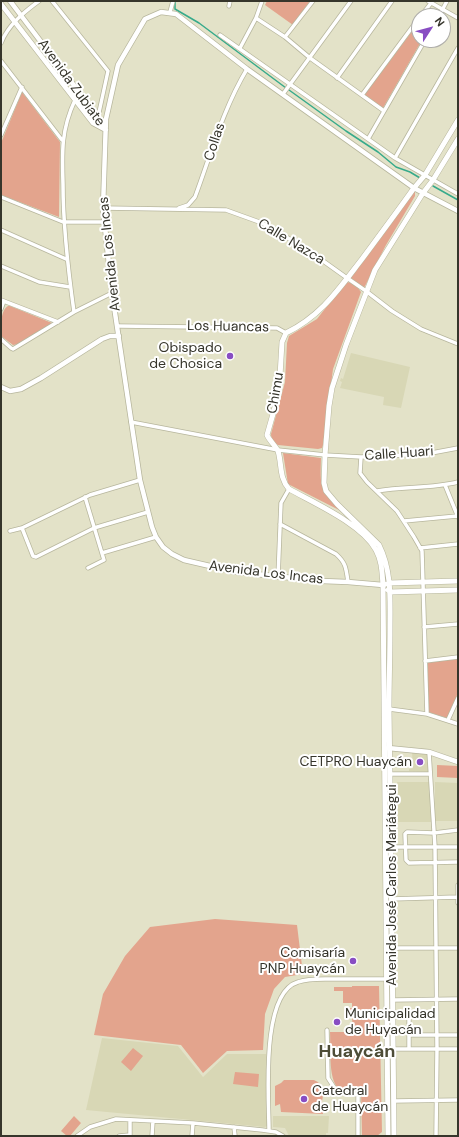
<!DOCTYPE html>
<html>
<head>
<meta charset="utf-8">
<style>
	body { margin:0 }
	#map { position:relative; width:459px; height:1137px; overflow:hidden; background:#e3e2c8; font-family:"DM Sans",sans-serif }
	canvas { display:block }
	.frame { position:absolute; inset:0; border:2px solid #36352b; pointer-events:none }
	.north { position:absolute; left:411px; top:8px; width:40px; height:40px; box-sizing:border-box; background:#fff; border:1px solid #afaeaa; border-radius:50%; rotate:54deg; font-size:11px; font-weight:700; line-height:16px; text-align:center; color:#36352b }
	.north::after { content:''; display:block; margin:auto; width:14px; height:18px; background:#884dc3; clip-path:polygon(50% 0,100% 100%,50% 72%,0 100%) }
</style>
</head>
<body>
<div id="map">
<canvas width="459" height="1137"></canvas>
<div class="frame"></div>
<div class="north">N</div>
</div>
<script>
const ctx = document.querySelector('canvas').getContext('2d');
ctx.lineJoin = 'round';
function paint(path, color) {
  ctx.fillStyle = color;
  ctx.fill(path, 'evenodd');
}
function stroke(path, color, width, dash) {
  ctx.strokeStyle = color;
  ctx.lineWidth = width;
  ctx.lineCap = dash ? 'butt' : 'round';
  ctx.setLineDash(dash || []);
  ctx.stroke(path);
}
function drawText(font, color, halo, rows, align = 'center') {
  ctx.font = font + ' "DM Sans",sans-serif';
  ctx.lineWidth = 4;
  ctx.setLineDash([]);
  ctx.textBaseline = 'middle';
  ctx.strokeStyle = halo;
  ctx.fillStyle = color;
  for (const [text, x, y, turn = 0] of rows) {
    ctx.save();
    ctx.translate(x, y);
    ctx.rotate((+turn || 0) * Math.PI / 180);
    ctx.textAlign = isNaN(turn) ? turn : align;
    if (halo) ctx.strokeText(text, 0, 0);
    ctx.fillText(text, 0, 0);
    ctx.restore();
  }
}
paint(new Path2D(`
	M351 353 410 367 401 408 383 405 384 397 340 388 342 382 340 381 341 378 343 379Z
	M412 752 428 755V772L409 771V769L413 768Z
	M397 782H430L431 822H397Z
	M435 782 458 783V821H435Z
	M102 1038 178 1046 203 1077 227 1054H266L267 1126 265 1127 86 1110Z
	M273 1116H329L328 1133H326V1136H289L285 1128 273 1127Z`), '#d8d7b5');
paint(new Path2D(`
	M267 1H310L293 25 265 5Z
	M419 22V40H422L383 108 364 95Z
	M22 92 60 142 59 217 1 195V143Z
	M413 192H415V196L386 245 364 288 347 275Z
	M346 282C352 282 358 287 361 292L333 369 323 445 322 448 318 449 278 445C273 443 271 438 271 434L285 382 287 343 289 336 317 319Z
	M8 306H10L52 323 19 344 13 345 1 336C1 327 0 311 8 306Z
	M283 453 321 458C320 488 320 489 341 511L288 484Z
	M458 659V693L447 718 428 712 427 662Z
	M437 765 458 766V778L437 777Z
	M215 919 297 925 303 974 285 977 274 989 265 1014 263 1050 227 1051 203 1073 181 1045 94 1035 103 994 125 956 150 927Z
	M352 986H379L382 1132 377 1136H362L361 1091C355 1091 347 1093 342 1091 327 1085 331 1046 330 1032H353L352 1017H345V1008H352V995V1003H343V991H334V987H352Z
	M133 1048 143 1056 131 1071 121 1062Z
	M235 1072 259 1074 258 1087 233 1084Z
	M284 1080H314C324 1084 324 1092 322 1101 322 1105 323 1110 323 1114L281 1112 280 1104 275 1106V1086L281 1083Z
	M74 1116 81 1123 70 1136H67L61 1131Z`), '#e3a48d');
stroke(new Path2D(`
	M175 1V9L199 23 286 88
	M289 90 346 131 378 152 396 167 410 172 420 178
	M433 186 458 200`), '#37aa8b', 1.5);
const minor = new Path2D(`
	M52 1 108 71 98 117
	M428 1 458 18
	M229 6 230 1
	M170 12 173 1
	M421 16 431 3
	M439 16 447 1
	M256 18 285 37 310 58 384 111
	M220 35 395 158 458 194
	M285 37 313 1
	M1 43C8 25 24 12 39 1
	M240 48 256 18 262 1
	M1 61 62 140
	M337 78 392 1
	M283 94 351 1
	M362 95 419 18
	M1 135 22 87
	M368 139 425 40
	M395 158 458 48
	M1 197 63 222H104
	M103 208 226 210 262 223 305 248 347 278 366 291 392 311 421 329 458 344
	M179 208 188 205 195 197C211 154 223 109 247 69
	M1 230 66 259
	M1 266 39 282 70 287
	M1 300 58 322
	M1 309 4 301
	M74 312C68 269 63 227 63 184 62 152 61 130 75 100
	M118 326 277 328 286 333
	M1 339 11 348 13 349 74 312 112 293
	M131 422 278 450 325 455 361 457 426 454 458 448
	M361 457 360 473 367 482 397 511 414 537 422 551 427 714
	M445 485 458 517
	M377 491C404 486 431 489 458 482
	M85 497 104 560 88 568
	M404 521 457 516
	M280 524 336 554C346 563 346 568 348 582
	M22 528 33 556 36 557 94 528 148 512
	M10 531 22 528 90 495 140 480
	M420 548 458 544
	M102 553 156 537
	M278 577 281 503 289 489
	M424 627 458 624
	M425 661 458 657
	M389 709 427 714 458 724
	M448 720 458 698
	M429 752 435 847 437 1049 436 1136
	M391 774H430
	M458 830 434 833 407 832 405 834 406 860 409 863 458 862
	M385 847H458
	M458 885V903
	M391 899 458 897
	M391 949 399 948H458
	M393 1000 458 999
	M327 1030 328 1078 337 1092 358 1095V1136
	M409 1035H458
	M393 1049H458
	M409 1049V1015
	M394 1101 458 1100
	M234 1127 235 1136
	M269 1130C269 1099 260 993 298 982 309 978 323 979 334 979 351 979 369 979 386 979L393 982
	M77 1136 90 1127 116 1119 193 1123 262 1130 276 1132 283 1136
	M119 1136 130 1135
	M130 1136V1120
	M152 1136 153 1121
	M192 1136 193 1123`);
const tertiary = new Path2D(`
	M10 1 98 117 105 128
	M1 4 93 123 106 130
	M1 387 10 391 21 389 41 378 102 339 110 336H119
	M386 584 383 585 348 582 322 581 236 572 184 560 172 554 163 547 156 537 152 527 140 480 112 293 103 208 106 119 118 65 145 19 161 12 176 14 247 69 414 188 458 211
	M388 748 429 752 458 762`);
const secondary = new Path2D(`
	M389 583 458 581
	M388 590 390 592 458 590
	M388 1136 383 585C382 573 382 561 376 550 362 524 314 503 289 489 279 478 282 464 278 451 277 448 269 440 267 435L279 393 282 342 286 333C321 316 338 290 362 259 379 236 397 212 414 188L425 175 458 120
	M394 1136C392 994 392 851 389 709 389 682 390 655 390 628 390 599 392 571 379 545L337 504 326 491 324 483 325 455 329 406 332 388 346 345 375 270 423 193 433 180 458 139`);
stroke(minor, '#b7b69d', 5);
stroke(tertiary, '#b7b69d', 6);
stroke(secondary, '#b7b69d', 6);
stroke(minor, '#fff', 3.5);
stroke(tertiary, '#fff', 4.5);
stroke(secondary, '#fff', 5);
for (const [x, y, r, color] of [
	[230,356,4,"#884dc3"],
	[420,762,4,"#884dc3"],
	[353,961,4,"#884dc3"],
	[337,1022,4,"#884dc3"],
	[304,1099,4,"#884dc3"]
]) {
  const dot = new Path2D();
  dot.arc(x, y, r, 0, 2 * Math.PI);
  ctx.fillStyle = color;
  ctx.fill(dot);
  stroke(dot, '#fff', 1.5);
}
drawText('14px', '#36352b', '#fff', [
	["Avenida Zubiate",71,83,54],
	["Collas",215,142,-72],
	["Calle Nazca",291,242,31],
	["Avenida Los Incas",110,254,-96],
	["Los Huancas",228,327,1],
	["Chimu",276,393,-80],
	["Calle Huari",399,454,-4],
	["Avenida Los Incas",266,573,7],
	["Avenida José Carlos Mariátegui",392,885,-90]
]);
drawText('14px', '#36352b', '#fff', [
	["Obispado",222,348],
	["de Chosica",222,364],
	["CETPRO Huaycán",412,762],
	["Comisaría",345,953],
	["PNP Huaycán",345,969],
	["Municipalidad",345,1014,"left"],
	["de Huyacán",345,1030,"left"],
	["Catedral",312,1091,"left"],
	["de Huaycán",312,1107,"left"]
], 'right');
drawText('bold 18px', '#4e4d37', '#fff', [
	["Huaycán",357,1052]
]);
</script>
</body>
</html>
